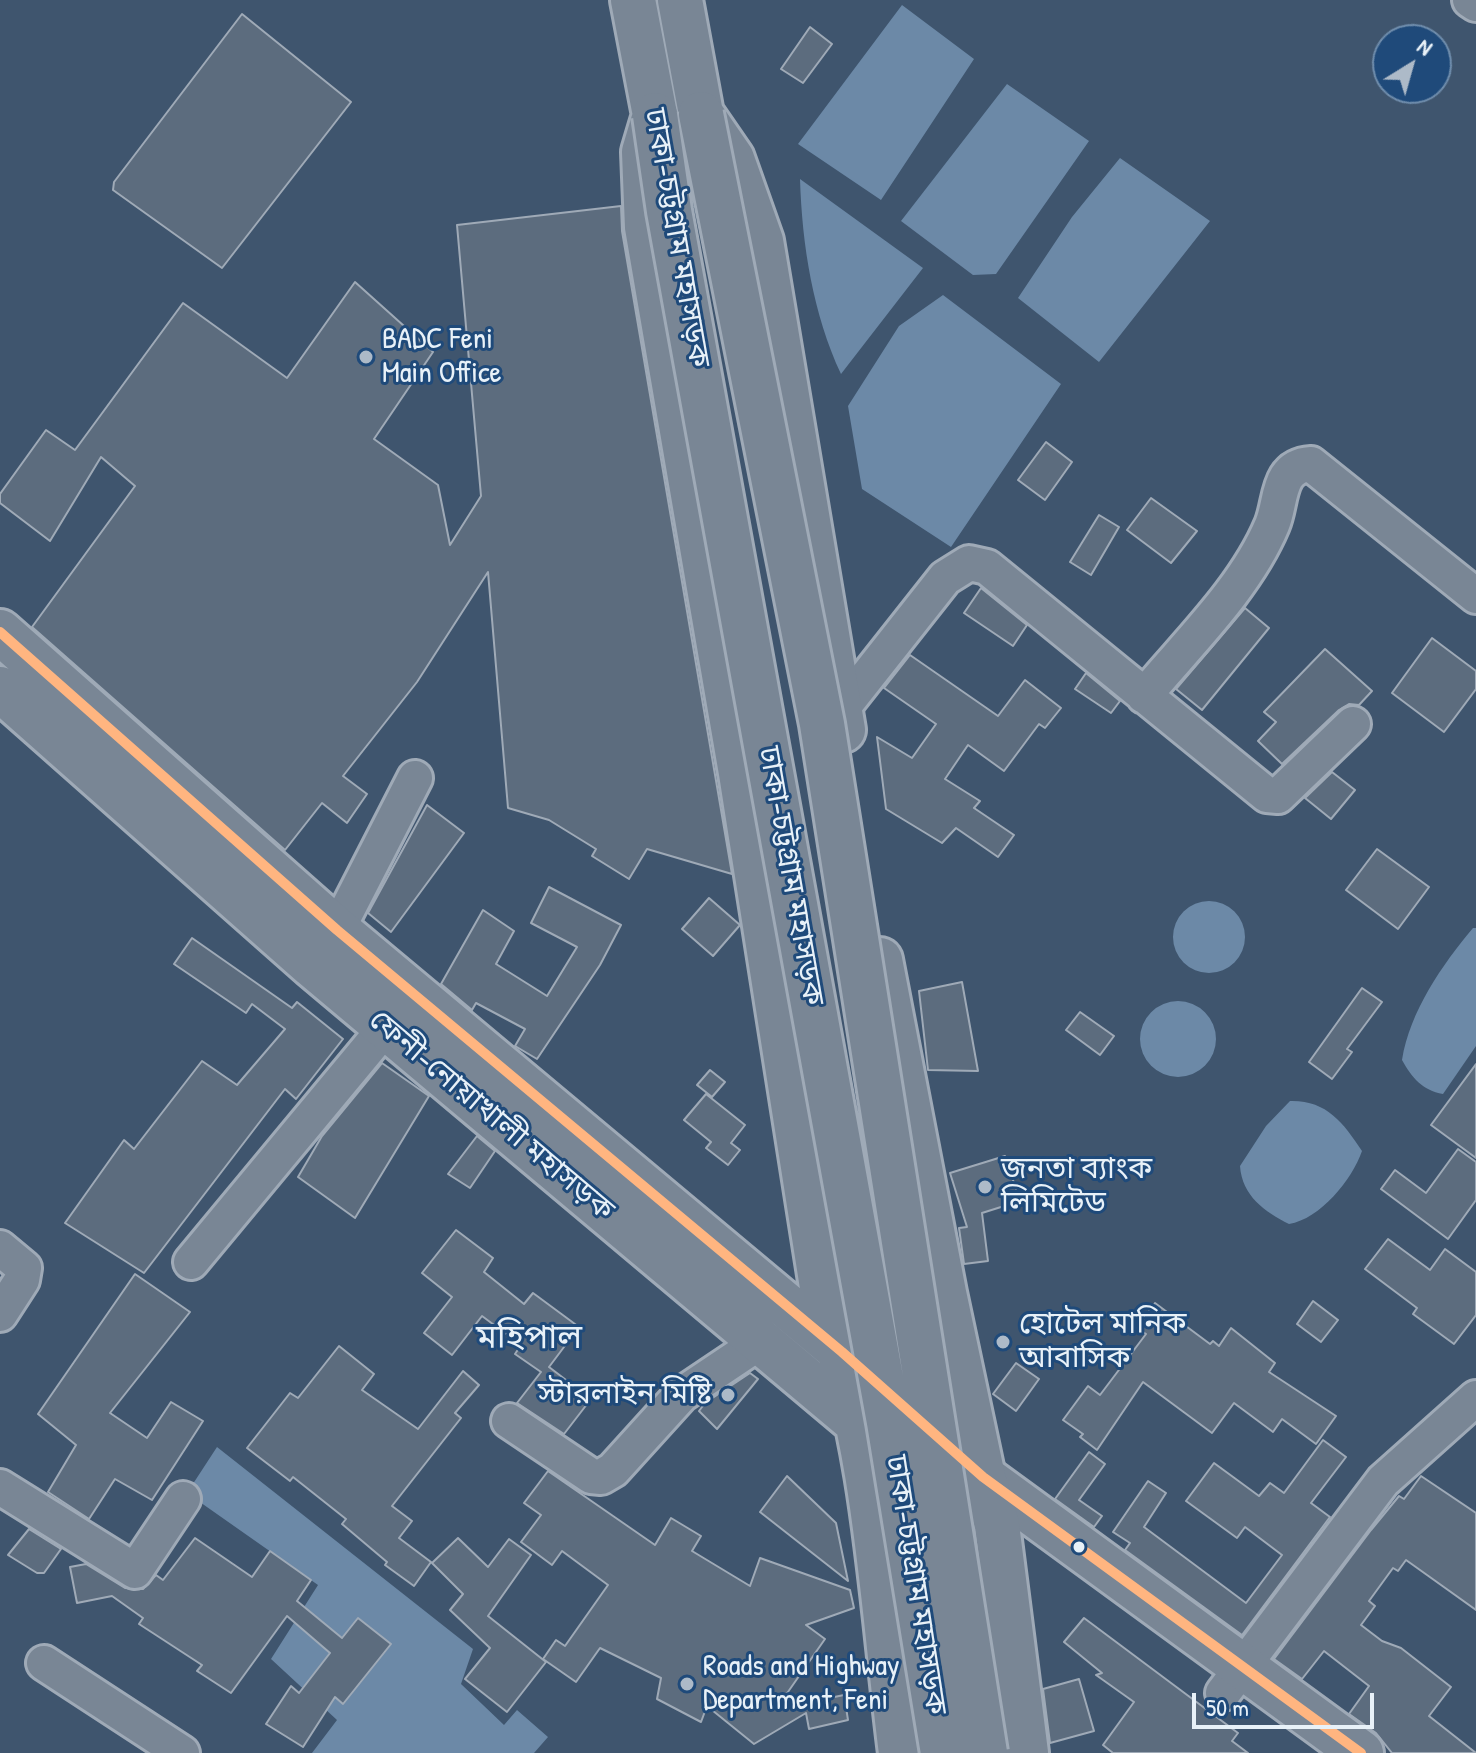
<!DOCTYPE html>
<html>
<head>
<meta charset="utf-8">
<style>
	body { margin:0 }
	#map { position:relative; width:1476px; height:1753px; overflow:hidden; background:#3f556e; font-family:"Patrick Hand",sans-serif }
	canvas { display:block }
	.north { position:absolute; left:1372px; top:24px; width:80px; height:80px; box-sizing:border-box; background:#1f4a7a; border:2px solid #6f8dac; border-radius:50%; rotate:37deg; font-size:22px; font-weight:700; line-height:32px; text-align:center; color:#e8f1f8 }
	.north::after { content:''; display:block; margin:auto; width:28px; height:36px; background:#adbac8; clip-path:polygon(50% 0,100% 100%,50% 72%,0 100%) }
	.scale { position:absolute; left:1192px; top:1693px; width:182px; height:36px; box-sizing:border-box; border:4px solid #e8f1f8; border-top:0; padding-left:10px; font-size:24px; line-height:28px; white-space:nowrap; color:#e8f1f8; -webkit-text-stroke:6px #1f4a7a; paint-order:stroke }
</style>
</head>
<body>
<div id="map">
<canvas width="1476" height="1753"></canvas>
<div class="north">N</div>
<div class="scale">50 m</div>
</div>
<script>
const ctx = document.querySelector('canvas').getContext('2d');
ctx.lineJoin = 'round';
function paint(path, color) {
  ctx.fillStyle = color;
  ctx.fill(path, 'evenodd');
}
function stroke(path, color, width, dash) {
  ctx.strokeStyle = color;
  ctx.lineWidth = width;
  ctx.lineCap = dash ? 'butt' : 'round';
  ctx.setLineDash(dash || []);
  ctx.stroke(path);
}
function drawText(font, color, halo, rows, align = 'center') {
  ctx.font = font + ' "Patrick Hand","Noto Sans Bengali",sans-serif';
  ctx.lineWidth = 6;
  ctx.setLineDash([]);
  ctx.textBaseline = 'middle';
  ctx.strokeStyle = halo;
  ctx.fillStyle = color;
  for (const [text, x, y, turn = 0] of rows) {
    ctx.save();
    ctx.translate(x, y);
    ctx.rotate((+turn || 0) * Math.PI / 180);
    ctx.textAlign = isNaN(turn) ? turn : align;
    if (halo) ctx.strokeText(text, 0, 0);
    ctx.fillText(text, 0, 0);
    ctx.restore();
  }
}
paint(new Path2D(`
	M902 5 974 59 881 200 798 144Z
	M1007 84 1089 141 996 274 973 275 901 221Z
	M1120 158 1210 221 1099 362 1018 298 1072 217Z
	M800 179 923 268 841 374C813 314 802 245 800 179Z
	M943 295 1061 384 951 547 862 489 848 406 899 326Z
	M1173 937a36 36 0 1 1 72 0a36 36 0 1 1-72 0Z
	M1473 928H1476V1046L1443 1094C1422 1090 1412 1078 1402 1060 1410 1011 1442 965 1473 928Z
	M1140 1039a38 38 0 1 1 76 0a38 38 0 1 1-76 0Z
	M1290 1101C1326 1100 1343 1122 1362 1151 1352 1180 1320 1219 1289 1224 1265 1212 1242 1196 1240 1166L1266 1126Z
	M217 1447 473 1649 461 1684 504 1725 517 1710 548 1737 534 1753H312L337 1720 271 1659 318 1585 187 1493Z`), '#6c89a7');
const building = new Path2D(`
	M242 14 351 102 222 268 113 190 114 182Z
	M810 27 832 44 803 83 781 69Z
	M621 206 622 231 732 874 647 849 629 879 592 856 596 849 549 820 508 808 488 572 417 682 343 776 367 794 347 823 322 803 285 850 32 627 135 486 101 457 50 541 0 503V494L46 430 75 450 183 303 287 378 355 282 433 352 374 439 438 485 450 545 481 496 457 225Z
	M1046 442 1072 462 1045 500 1018 480Z
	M1151 498 1197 531 1171 563 1127 530Z
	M1099 515 1119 527 1091 575 1070 562Z
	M981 588 1027 625 1013 646 964 613Z
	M1245 608 1269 628 1202 710 1176 689Z
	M1432 638 1476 671V689L1444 732 1392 693Z
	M1325 649 1372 691 1359 705 1349 704 1339 710 1282 764 1258 741 1276 722 1264 712Z
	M910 655 998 716 1025 680 1061 708 1045 728 1039 724 1004 771 968 745 945 779 980 801 974 808 1014 835 998 857 956 828 942 843 886 809 877 737 912 758 936 724 884 688Z
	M1086 673 1120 701 1111 713 1075 689Z
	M1332 772 1355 790 1331 819 1305 798Z
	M427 805 464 833 391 932 368 913Z
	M1377 849 1429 887 1398 929 1346 890Z
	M549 887 621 925 600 965 537 1059 515 1046 525 1029 476 1003 472 1010 441 984 483 910 514 931 496 964 547 996 577 947 531 923Z
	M709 898 740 925 713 956 682 929Z
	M192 938 292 1008 297 1002 343 1039 296 1099 285 1089 144 1273 65 1223 124 1140 134 1149 202 1061 237 1085 285 1029 252 1004 246 1013 174 964Z
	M962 982 978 1071 928 1070 919 991Z
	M1362 988 1382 1002 1347 1049 1352 1052 1332 1079 1309 1062Z
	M1080 1012 1114 1036 1100 1055 1066 1030Z
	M382 1063 429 1096 355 1218 298 1177 322 1136Z
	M1476 1064V1158L1431 1125Z
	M710 1070 725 1082 712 1097 697 1085Z
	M706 1094 745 1125 731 1143 740 1150 728 1165 706 1148 711 1142 684 1120Z
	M477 1136 495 1151 470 1188 448 1174Z
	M1458 1149 1476 1162V1200L1448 1239 1381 1189 1395 1170 1426 1193Z
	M1005 1156 1020 1201 982 1213 988 1261 964 1264 959 1228 967 1227 950 1173Z
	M456 1230 493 1258 484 1272 524 1304 533 1293 579 1327 549 1367 591 1399 564 1434 517 1403 541 1372 515 1354 521 1345 482 1316 452 1355 424 1333 452 1297 422 1273Z
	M1388 1239 1430 1270 1445 1249 1476 1272V1315L1454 1344 1413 1314 1417 1308 1365 1269Z
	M135 1274 190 1312 110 1413 147 1438 171 1402 203 1421 152 1500 115 1479 89 1519 48 1492 76 1445 38 1414Z
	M1313 1301 1338 1320 1321 1342 1297 1324Z
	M1155 1303 1210 1344 1213 1341 1219 1346 1231 1328 1275 1363 1269 1372 1336 1416 1316 1444 1282 1419 1273 1432 1234 1403 1212 1433 1143 1382 1097 1450 1080 1437 1083 1434 1063 1420 1088 1386 1100 1395 1146 1334 1137 1328Z
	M339 1346 374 1374 362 1390 418 1429 463 1371 479 1385 455 1413 461 1418 392 1506 412 1521 399 1538 431 1562 414 1586 385 1565 387 1562 342 1524 346 1519 293 1477 290 1481 247 1448 290 1393 298 1398Z
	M1016 1363 1039 1379 1016 1411 993 1394Z
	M750 1373 758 1379 717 1429 699 1411 705 1403Z
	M1323 1440 1346 1457 1311 1503 1330 1517 1242 1635 1125 1550 1130 1543 1113 1532 1148 1481 1166 1493 1144 1527 1246 1603 1282 1555 1245 1527 1237 1538 1186 1501 1214 1463 1259 1496 1270 1483 1284 1493Z
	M1089 1452 1105 1464 1079 1500 1102 1516 1094 1527 1055 1499Z
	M548 1471 655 1545 671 1518 701 1536 692 1551 750 1586 760 1558 850 1590 854 1608 806 1625 825 1639 776 1709 844 1695 848 1720 809 1729 806 1713 754 1744 707 1706 701 1722 657 1699 661 1678 600 1648 576 1682 543 1659 556 1640 565 1646 608 1585 562 1551 552 1565 521 1542 541 1515 524 1503Z
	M787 1476 836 1523 848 1581 760 1512Z
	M1421 1476 1476 1513V1610L1406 1560 1398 1571 1393 1568 1369 1601 1375 1606 1361 1625 1382 1641 1401 1648 1451 1687 1429 1716 1476 1753H1392L1376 1733 1349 1714 1369 1686 1324 1651 1302 1679 1274 1659 1371 1530 1399 1496 1404 1499Z
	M29 1529 61 1549 44 1573H37L8 1555Z
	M195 1538 252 1577 270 1551 311 1580 297 1601 342 1638 358 1618 391 1644 343 1704 335 1697 303 1747 266 1724 291 1686 299 1693 330 1653 287 1616 231 1693 197 1671 202 1665 139 1624 143 1618 112 1596 77 1603 70 1567 86 1564 125 1588 143 1589 156 1575 163 1580Z
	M458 1538 488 1567 509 1539 531 1555 488 1616 546 1662 507 1712 465 1679 490 1648 450 1610 463 1594 432 1563Z
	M1084 1618 1238 1733 1232 1741 1248 1753H1113L1103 1745 1134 1702 1096 1675 1102 1673 1064 1642Z
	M1079 1679 1094 1731 1050 1743 1043 1689Z`);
paint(building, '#5c6c7e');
stroke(building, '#9faab7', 2);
const minor = new Path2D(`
	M1470 0 1476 4
	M1144 696C1188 643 1245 589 1272 525 1282 502 1276 466 1311 464L1476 596
	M840 711 945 578 969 563 987 567 1267 795 1278 796 1353 724
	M324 949 337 930 415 778
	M0 1248 24 1268 22 1280 0 1314
	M191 1262 386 1027
	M509 1421 591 1476 601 1477 613 1470 681 1395 760 1342
	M0 1487 135 1571 183 1499
	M44 1663 182 1753
	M1223 1693 1383 1481 1476 1398`);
const major = new Path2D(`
	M983 1477 1361 1753`);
const highway = new Path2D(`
	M633 0 655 115 644 152 647 227 741 773 825 1306C876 1448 882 1604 901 1753
	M680 0 701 114 732 159 761 241 843 730
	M0 632 337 930 843 1353
	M0 689 312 965 866 1430
	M880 960 944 1293 983 1477 997 1525 1026 1753`);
stroke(minor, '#9faab7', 40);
stroke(major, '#9faab7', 50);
stroke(highway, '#9faab7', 50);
stroke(minor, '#798695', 34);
stroke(major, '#798695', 44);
stroke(highway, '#798695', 44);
const highwayBridge = new Path2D(`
	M701 114 822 724 985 1753
	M655 115 669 211 889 1422 943 1753`);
stroke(highwayBridge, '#9faab7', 50, []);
stroke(highwayBridge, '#798695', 44);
stroke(new Path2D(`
	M0 632 337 930 842 1352 983 1477 1361 1753`), '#ffb580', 10);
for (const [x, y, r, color] of [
	[366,357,8,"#adbac8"],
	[985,1187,8,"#adbac8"],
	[1003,1342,8,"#adbac8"],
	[728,1395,8,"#adbac8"],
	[1079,1547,7,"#e8f1f8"],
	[687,1684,8,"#adbac8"]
]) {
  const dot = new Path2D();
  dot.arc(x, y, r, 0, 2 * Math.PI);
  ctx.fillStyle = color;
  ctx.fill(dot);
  stroke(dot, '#1f4a7a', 3);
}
drawText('30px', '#e8f1f8', '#1f4a7a', [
	["ঢাকা-চট্টগ্রাম মহাসড়ক",676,238,80],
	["ঢাকা-চট্টগ্রাম মহাসড়ক",790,876,80],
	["ফেনী-নোয়াখালী মহাসড়ক",491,1116,40],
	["ঢাকা-চট্টগ্রাম মহাসড়ক",915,1585,81]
]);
drawText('30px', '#e8f1f8', '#1f4a7a', [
	["BADC Feni",382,340],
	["Main Office",382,374],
	["জনতা ব্যাংক",1001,1170],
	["লিমিটেড",1001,1204],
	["হোটেল মানিক",1019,1325],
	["আবাসিক",1019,1359],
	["স্টারলাইন মিষ্টি",712,1395,"right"],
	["Roads and Highway",703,1667],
	["Department, Feni",703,1701]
], 'left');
drawText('34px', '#e8f1f8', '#1f4a7a', [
	["মহিপাল",529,1339]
]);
</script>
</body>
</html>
